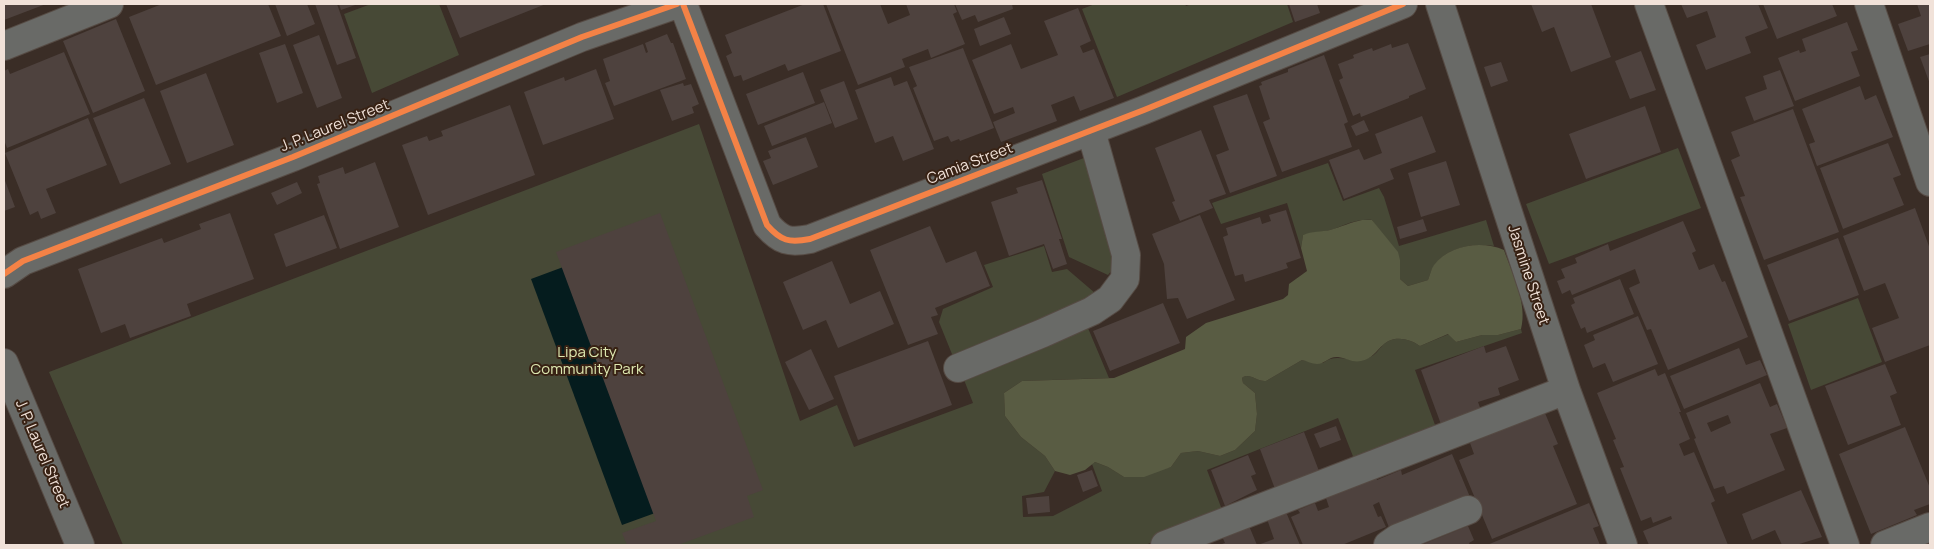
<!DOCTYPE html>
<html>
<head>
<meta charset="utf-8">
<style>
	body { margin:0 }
	#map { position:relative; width:1934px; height:549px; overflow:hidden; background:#3a2d26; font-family:Manrope,sans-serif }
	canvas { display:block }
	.frame { position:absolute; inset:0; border:5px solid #f1e2d9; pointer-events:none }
</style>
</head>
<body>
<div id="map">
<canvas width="1934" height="549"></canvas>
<div class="frame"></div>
</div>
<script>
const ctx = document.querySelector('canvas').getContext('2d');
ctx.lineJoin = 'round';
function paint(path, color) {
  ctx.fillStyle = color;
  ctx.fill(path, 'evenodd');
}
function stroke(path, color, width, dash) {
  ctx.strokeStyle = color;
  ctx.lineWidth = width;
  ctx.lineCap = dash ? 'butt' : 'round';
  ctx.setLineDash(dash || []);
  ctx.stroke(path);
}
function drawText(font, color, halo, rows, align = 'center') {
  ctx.font = font + ' Manrope,sans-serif';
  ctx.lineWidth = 4;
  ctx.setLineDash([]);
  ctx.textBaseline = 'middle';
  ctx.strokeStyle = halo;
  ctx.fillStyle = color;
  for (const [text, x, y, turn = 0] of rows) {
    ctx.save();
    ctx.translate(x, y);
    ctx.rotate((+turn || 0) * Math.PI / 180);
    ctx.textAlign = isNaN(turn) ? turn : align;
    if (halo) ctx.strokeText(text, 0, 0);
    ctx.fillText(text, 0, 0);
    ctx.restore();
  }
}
paint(new Path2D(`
	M371 4H439L459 55 372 93 344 14Z
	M1095 4H1185L1186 6 1192 4H1287L1293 22 1117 97 1082 9Z
	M699 124 800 421 837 405 854 447 973 403 961 372 1085 321 1109 378 1022 381 1004 393 1005 416 1021 437 1045 456 1055 471 1044 492 1022 496 1023 517 1053 516 1102 491 1092 464 1095 462 1108 467 1124 477 1171 467 1181 453 1198 451 1220 456 1235 450 1255 431 1257 414 1255 393 1243 383 1242 378C1249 372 1257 382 1266 381L1302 360 1323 363C1338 351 1351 365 1368 358 1375 356 1378 350 1383 345 1393 335 1409 338 1420 346L1449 334 1456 342 1482 335H1498L1521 329 1522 333 1415 370 1438 433 1356 464 1338 418 1207 470 1224 515 1145 545H123L49 372Z
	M1678 148 1701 208 1549 264 1526 204Z
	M1089 156 1117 253 1113 269 1108 275 1069 257 1042 174Z
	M1328 163 1343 201 1379 188 1384 197 1399 246 1486 220 1494 246C1474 243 1447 247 1434 266 1431 270 1430 275 1428 280L1408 286 1400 279V261L1372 220C1357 219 1347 224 1334 229 1324 232 1313 233 1303 235L1301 248 1287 203 1221 224 1212 203Z
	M1044 246 1052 272 1067 269 1095 293 1089 300 956 364 939 322 943 309 993 287 984 265Z
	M1858 298 1882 362 1811 390 1788 324Z`), '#474936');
paint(new Path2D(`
	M1362 220H1372L1398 252 1400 260V279L1408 286 1428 280C1430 275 1431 269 1434 265 1449 245 1482 240 1504 250 1512 273 1528 304 1521 329L1498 335H1482L1456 342 1448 334 1420 346C1409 338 1393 335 1383 345 1376 351 1372 359 1361 361 1353 363 1346 358 1338 357 1329 356 1325 364 1317 364 1312 364 1307 361 1302 360L1266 381C1257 382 1249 372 1242 378L1243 383 1255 393 1257 414 1255 431 1235 450 1220 456 1198 451 1181 453 1171 467 1144 477H1124L1108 467 1095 462 1085 470 1070 475 1055 471 1045 456 1021 437 1005 416 1004 393 1022 381 1114 378 1185 349 1186 337 1206 323 1283 299 1288 295 1289 284 1307 271 1301 248 1303 235C1312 231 1321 232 1330 230 1341 227 1351 222 1362 220Z`), '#595c43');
paint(new Path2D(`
	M644 237 735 484 622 525 531 279Z`), '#051c1e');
paint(new Path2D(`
	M4 4H46L4 20Z
	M162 4H268L281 36 156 85 129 17Z
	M275 4H307L315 24 287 36Z
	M315 4H337L356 58 337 65Z
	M339 4H358L341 10Z
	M446 4H546L460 38Z
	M805 4H823L841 51 788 71 785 64 743 81 741 75 734 77 726 56 732 53 725 35Z
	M826 4H880L888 24 910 15 906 4H954L957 12 953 14 965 44 931 58 928 49 902 59 905 67 858 85Z
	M955 4H1012L1013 9 978 22 975 15 962 20Z
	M1289 4H1317L1320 13 1295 22Z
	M1531 4H1591L1611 57 1571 72 1554 27 1542 32Z
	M1681 4H1758L1768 28 1745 37 1751 53 1706 70 1696 45 1716 37 1707 11 1687 18Z
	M1763 4H1832L1837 16 1777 39Z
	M1917 4H1930V44L1908 51 1898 24 1921 16Z
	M1078 8 1091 41 1080 46 1083 53 1094 49 1114 98 1080 111 1074 96 1051 105 1057 121 1001 142 993 122 1015 113 1013 107 994 114 972 60 1011 44 1021 69 1058 55 1044 21Z
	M1004 17 1011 34 980 46 974 29Z
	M116 19 145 91 93 113 63 41Z
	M1847 22 1858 50 1851 52 1860 76 1795 101 1778 58 1799 50 1800 53 1806 51 1802 39Z
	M667 34 671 43H673L686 79 614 106 605 83 610 81 603 59 643 44 646 53 648 52 645 43Z
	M319 35 342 98 317 108 293 45Z
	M1408 43 1426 89 1409 96V98L1361 117 1360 113 1353 116 1339 80 1343 78 1338 64 1354 58 1353 55 1372 48 1373 51 1391 44 1392 48Z
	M285 44 303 93 277 103 259 53Z
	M963 48 994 128 960 141 959 139 951 142 948 136 934 141 913 88 917 86 909 67Z
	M1641 51 1656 90 1630 99 1615 61Z
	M64 52 90 114 7 148 4 140V71L8 69 10 74Z
	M1930 54V84L1920 57Z
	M1324 55 1348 122 1344 124 1352 147 1282 172 1263 122 1270 119 1259 86 1262 85 1261 82 1288 72V69Z
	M1501 62 1508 81 1491 87 1484 67Z
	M596 69 614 119 543 145 524 92 564 77 565 81Z
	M1780 70 1794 106 1754 121 1745 97 1767 89 1763 76Z
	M803 72 815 103 758 125 746 94Z
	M206 73 234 145 187 163 160 91Z
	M891 77 894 86 907 81 934 149 903 161 893 136 875 143 855 90Z
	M844 81 858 119 835 128 820 90Z
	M683 83 684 86 691 84 699 104 692 107 694 113 672 121 660 90Z
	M1860 86 1865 100 1876 95 1893 137 1817 166 1809 144 1815 142 1802 109Z
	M1247 94 1277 176 1230 193 1216 155 1229 150 1213 106Z
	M144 98 171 164 120 184 93 118Z
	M824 102 832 123 772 146 764 126Z
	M510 105 535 175 428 215 402 145 427 136 429 141 443 136 441 131Z
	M1645 106 1661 152 1586 179 1569 134Z
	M1793 109 1839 232 1764 260 1740 197 1745 196 1731 160 1740 156 1731 132Z
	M1422 116 1436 152 1390 169 1394 179 1344 199 1329 160 1359 149 1364 160 1382 153 1375 134Z
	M88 118 107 165 46 189 56 213 41 219 38 211 30 215 5 153Z
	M1364 120 1369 131 1356 136 1351 126Z
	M1201 130 1226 194 1209 200 1213 208 1180 221 1172 202 1175 201 1155 148Z
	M806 137 818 167 773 185 763 161 771 158 768 151Z
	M1888 143 1901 175 1893 178 1904 205 1843 229 1820 168Z
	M1446 161 1460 205 1421 217 1408 173Z
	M375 162 399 227 340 249 317 184 320 183 318 176 343 167 345 174Z
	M4 178 15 207 4 211Z
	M1042 180 1062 239H1059L1067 264 1053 269 1044 244 1009 256 991 202 1018 193 1016 188Z
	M297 182 302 193 277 205 271 193Z
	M1915 208 1930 249V345L1885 362 1872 328 1899 318 1885 283 1864 291 1843 236Z
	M1286 210 1301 258 1286 263 1288 268 1245 282 1243 274 1235 276 1223 237 1228 235 1226 228 1260 217 1262 224 1271 221 1269 215Z
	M230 213 254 279 187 304 191 316 130 338 125 324 101 333 78 269 162 238 164 243 201 229 199 224Z
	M660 213 763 490 747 496 754 517 678 545H627L622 533 656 521 556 252Z
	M324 215 337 248 286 267 274 234Z
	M1200 215 1235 300 1187 319 1178 298 1167 299 1164 264 1152 234Z
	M1423 219 1427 231 1400 239 1397 227Z
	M1683 221 1696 251 1692 253 1699 270 1714 264 1722 282 1725 281 1748 337 1668 370 1651 329 1647 330 1629 288 1640 283 1635 269 1572 295 1570 290 1562 294 1557 281 1565 278 1561 269 1577 263 1575 258 1608 244 1610 251Z
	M930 226 946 263 976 251 990 286 935 308 938 315 931 317 938 334 908 345 870 250Z
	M1838 238 1859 295 1789 321 1767 265Z
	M832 261 850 304 880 291 894 324 838 348 826 320 803 330 783 282Z
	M1620 279 1634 314 1587 333 1585 327 1581 329 1571 305 1575 303 1573 298Z
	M1163 303 1180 343 1110 371 1093 331Z
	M1638 316 1658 364 1613 382 1605 363 1593 368 1584 345 1595 340 1593 335Z
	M928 341 952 405 858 440 834 376Z
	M1484 346 1486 353 1506 346 1519 380 1498 388 1500 395 1478 402 1482 413 1442 427 1421 370Z
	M1739 348 1746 365 1760 360 1767 375 1684 409 1670 376Z
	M811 349 834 399 809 410 785 362Z
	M1885 364 1897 393 1890 396 1901 425 1848 445 1825 386Z
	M1655 369 1658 376 1665 373 1681 412H1679L1690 439 1679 444 1684 456 1694 452 1715 501 1711 503 1728 545H1649L1643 531 1672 519 1671 516 1653 523 1651 517 1641 521 1620 468 1624 467 1613 440 1616 439 1597 393Z
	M1760 383 1770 407 1777 404 1787 428 1770 434 1785 470 1727 494 1724 486 1714 489 1694 439 1696 438 1686 413ZM1728 415 1731 423 1711 432 1707 423Z
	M1542 406 1558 444 1553 446 1577 504 1492 539 1459 460 1474 454 1470 443 1494 433 1492 426Z
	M1336 426 1341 440 1320 448 1314 434Z
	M1905 427 1930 488V504L1914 510 1917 515 1871 534 1839 454Z
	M1304 432 1319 471 1275 489 1260 449Z
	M1452 454 1470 497 1390 530 1379 502 1373 505 1378 517 1381 516 1386 527 1342 545H1303L1291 517 1300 513 1298 510 1315 503 1318 511 1329 507 1325 495 1375 474 1377 480 1401 470 1402 475Z
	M1248 455 1256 474 1251 476 1257 490 1225 506 1211 470Z
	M1092 470 1098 486 1083 492 1077 475Z
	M1801 490 1822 537 1796 545H1782L1775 530 1752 540 1742 514Z
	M1049 496 1050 512 1028 514 1026 498Z
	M1589 503 1599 526 1593 528 1600 545H1487Z
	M1286 512 1300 545H1258L1274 539 1267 519Z
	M1247 521 1257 545H1219L1225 543 1220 532Z
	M1468 526 1474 540 1469 543 1470 545H1421Z`), '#4e423e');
const minor = new Path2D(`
	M683 4 767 225C781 241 789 243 810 239L1144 110 1403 4
	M1440 4 1566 390 1623 545
	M1649 4 1845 545
	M1869 4 1930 182
	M4 46 109 4
	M4 274 23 261 293 157 582 37 677 4
	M4 363 80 545
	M958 368 1043 333 1092 311 1110 299 1125 279 1126 255 1091 131
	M1165 545 1566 390
	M1388 545 1398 538 1468 510
	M1885 545 1930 527`);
stroke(minor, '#564b44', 30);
stroke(minor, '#696a67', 28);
stroke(new Path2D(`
	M683 4 767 225C781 241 789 243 810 239L1144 110 1403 4
	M4 274 23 261 293 157 582 37 677 4`), '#f48246', 6);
drawText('15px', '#f1e2d9', '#382214', [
	["J. P. Laurel Street",335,126,-22],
	["Camia Street",970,164,-21],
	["Jasmine Street",1528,275,72],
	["J. P. Laurel Street",42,454,67]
]);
drawText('15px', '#dee9b1', '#382214', [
	["Lipa City",587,353],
	["Community Park",587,370]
]);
</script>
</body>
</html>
